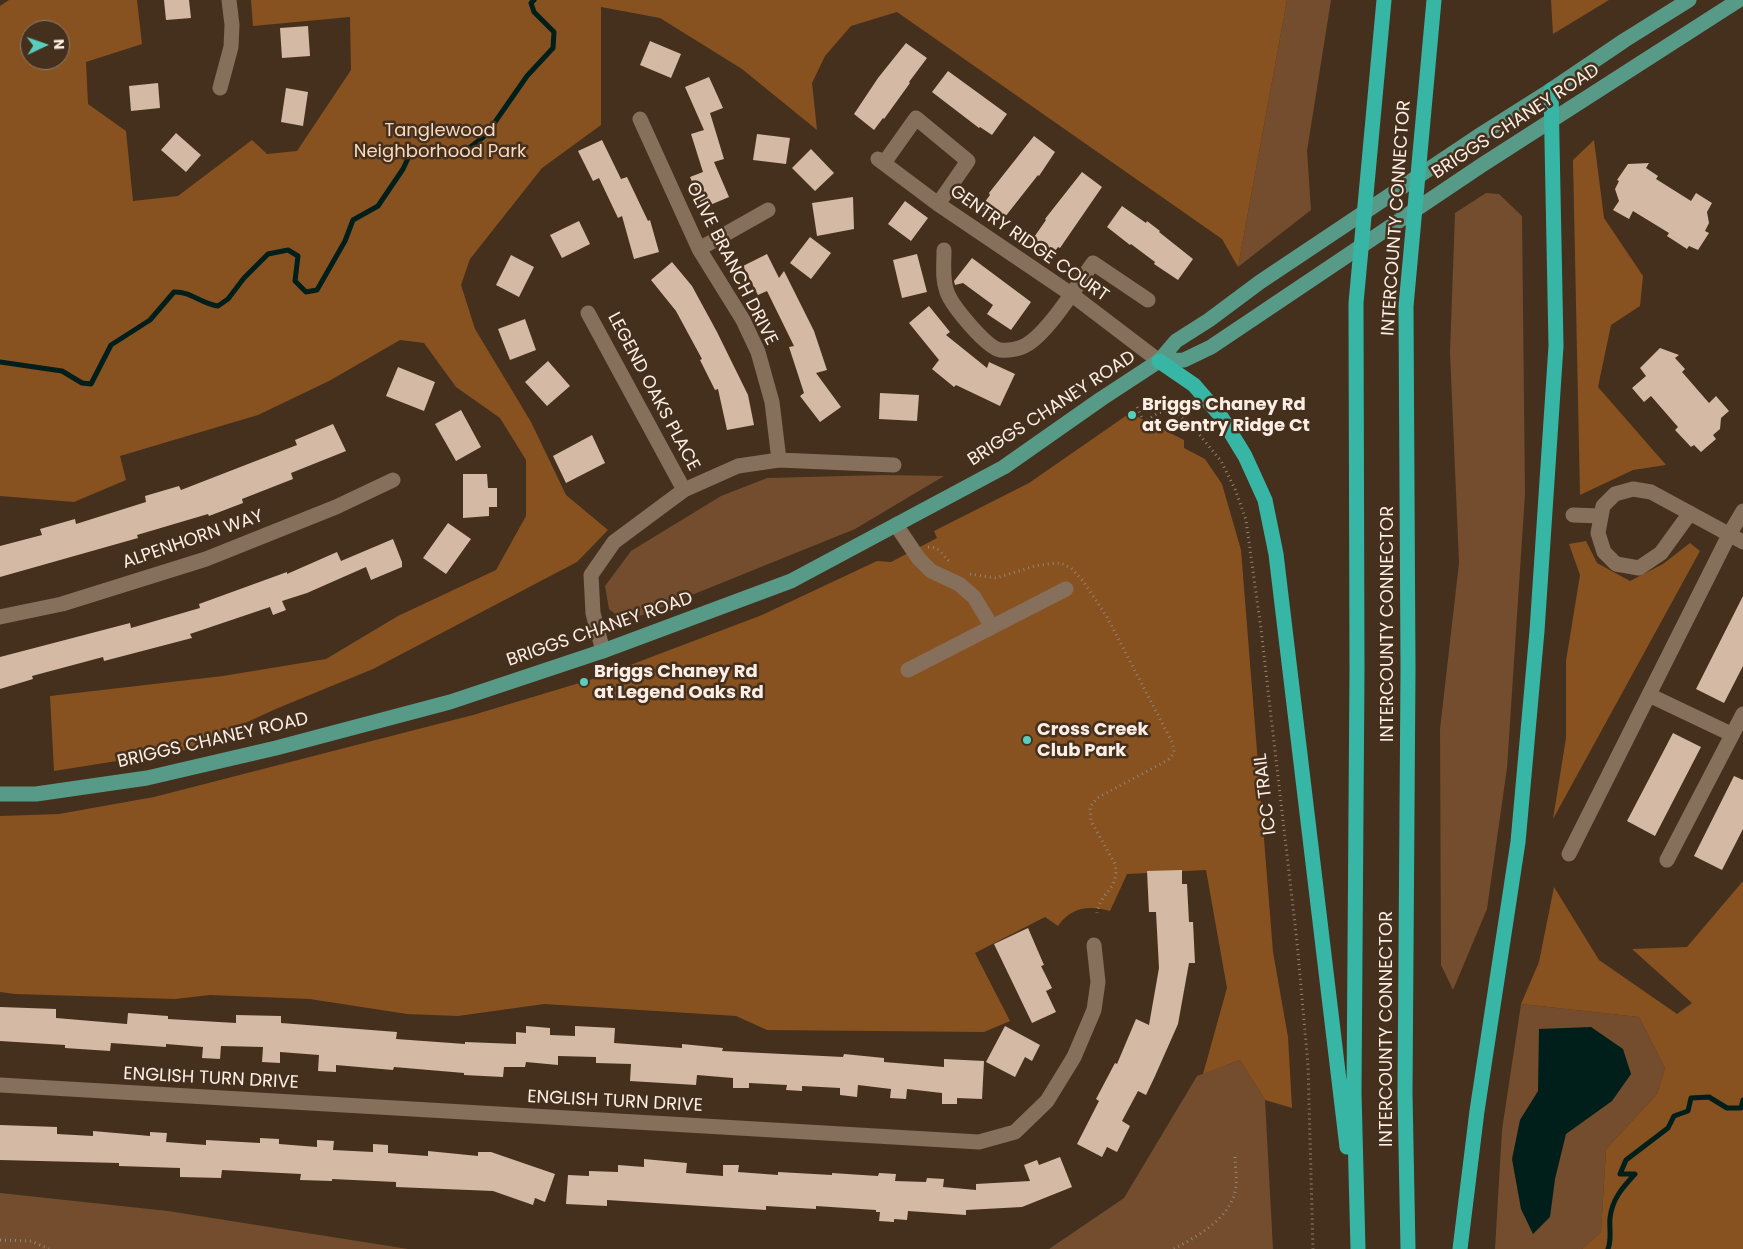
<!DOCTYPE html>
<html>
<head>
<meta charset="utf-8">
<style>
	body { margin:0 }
	#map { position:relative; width:1743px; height:1249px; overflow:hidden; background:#45301e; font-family:Poppins,sans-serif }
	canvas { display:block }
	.north { position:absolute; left:20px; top:20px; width:50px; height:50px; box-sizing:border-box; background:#45301e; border:1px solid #8e7c6d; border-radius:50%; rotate:87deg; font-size:14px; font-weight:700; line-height:20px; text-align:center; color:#fceee4 }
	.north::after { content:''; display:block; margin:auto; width:18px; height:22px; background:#5acebc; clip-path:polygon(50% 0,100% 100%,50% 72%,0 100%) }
</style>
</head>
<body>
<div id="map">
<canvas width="1743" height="1249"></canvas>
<div class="north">N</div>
</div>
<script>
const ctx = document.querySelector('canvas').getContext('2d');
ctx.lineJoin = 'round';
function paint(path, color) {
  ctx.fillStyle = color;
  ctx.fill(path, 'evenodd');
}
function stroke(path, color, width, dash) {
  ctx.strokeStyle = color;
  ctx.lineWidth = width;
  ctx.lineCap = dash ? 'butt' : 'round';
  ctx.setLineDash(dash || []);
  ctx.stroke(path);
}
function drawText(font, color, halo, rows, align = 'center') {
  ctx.font = font + ' Poppins,sans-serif';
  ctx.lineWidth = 5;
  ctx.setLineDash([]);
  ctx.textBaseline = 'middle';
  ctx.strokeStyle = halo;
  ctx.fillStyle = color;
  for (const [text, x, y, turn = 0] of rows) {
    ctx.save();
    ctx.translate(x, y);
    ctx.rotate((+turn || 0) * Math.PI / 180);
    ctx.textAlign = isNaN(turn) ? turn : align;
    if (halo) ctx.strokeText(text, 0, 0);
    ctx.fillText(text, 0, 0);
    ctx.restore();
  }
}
paint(new Path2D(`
	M1287 0H1331L1307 151 1311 210 1238 267Z
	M1486 193 1499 194 1522 216 1525 494 1507 768 1487 909 1453 990 1441 965 1440 729 1459 563 1450 352 1455 213Z
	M884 475 944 476 855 529 625 622 609 609 605 586 631 551 721 496 767 478Z
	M1521 1004 1639 1017 1665 1068 1657 1094 1606 1149 1601 1232 1582 1249H1495L1502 1130Z
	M1240 1060 1265 1100 1273 1249H1049L1124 1198 1197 1076Z
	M0 1193 168 1211 408 1249H0Z`), '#734d2d');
paint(new Path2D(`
	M9 0H137L142 44 86 62 88 104 126 131 133 201 178 196 252 140 267 154 297 151 351 70 350 17 253 26 251 0H1287L1238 267 1222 239 897 12 851 26 825 56 812 83 817 130 742 69 660 18 601 7V125L542 168 470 259 461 285 475 329 531 422 566 495 608 530 577 562 373 669 278 708 186 750 54 771 50 696 223 676 326 659 398 616 496 570 526 516V460L500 418 456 387 424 343 400 340 329 381 258 415 120 456 126 480 74 502 0 496V6ZM30 30H60V60H30Z
	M1551 0H1609L1553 34Z
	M1594 140 1604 218 1643 276 1640 306 1611 325 1598 387 1666 465 1633 470 1580 495 1573 160Z
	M1130 413 1184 440V448L1205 459 1222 484 1241 550 1273 952 1288 1037 1292 1108 1265 1100 1240 1060 1203 1074 1227 988 1206 870 1127 874 1110 911C1089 905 1071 907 1058 926L1045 917 975 953 1010 1021 984 1032 767 1030 736 1016 544 1004 458 1016 407 1014 310 999 210 995 175 999 15 994 0 992V816L59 814 154 797 473 715 596 678 762 615 877 561 891 562 937 538 934 531 1029 483Z
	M1586 541 1597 563 1630 581 1663 564 1690 543 1700 551 1553 819 1566 738V661L1580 575 1569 544Z
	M1743 881V1249H1582L1601 1232 1606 1149 1657 1094 1665 1068 1639 1017 1521 1004 1539 962 1554 887 1599 960 1677 1014 1692 1003 1632 949 1687 947Z`), '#875220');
paint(new Path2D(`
	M1591 1027 1623 1049 1631 1074 1612 1101 1566 1134 1555 1179 1550 1217 1533 1234 1521 1209 1512 1159 1520 1120 1538 1091 1539 1029Z`), '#001f1b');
stroke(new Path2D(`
	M0 362 62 371 82 383 91 384 111 345 150 320 174 292C190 291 202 304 218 306L228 299 244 278 268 254 288 250 298 256 295 281 306 292 317 290 345 241 353 220 378 206 403 169 411 152 425 148 444 155H460L486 135 527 76 553 48 554 32 534 12 531 3 534 0
	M1608 1249C1612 1239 1609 1228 1610 1218 1612 1199 1623 1187 1635 1174H1620L1626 1160 1668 1128 1674 1116 1688 1111 1691 1098 1709 1097 1727 1108H1741L1743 1100`), '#001f1b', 5);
paint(new Path2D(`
	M164 0H189L191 18 166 20Z
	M308 26 310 56 282 58 280 28Z
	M650 41 681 54 671 78 640 65Z
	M906 43 927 58 909 82 910 83 884 119 883 118 874 130 854 114 878 78Z
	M948 71 1007 114 992 135 980 127 979 128 932 92Z
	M709 77 723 108 710 113 724 159 714 162 729 197 703 208 690 177 703 172 691 134 704 130 685 87Z
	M158 83 160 108 131 111 129 86Z
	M286 88 308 92 303 126 281 122Z
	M176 133 201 155 186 172 161 150Z
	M757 134 790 138 786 164 753 160Z
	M1034 136 1055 152 1039 176 1038 175 1001 222 981 207 990 195 989 193Z
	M602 140 621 179 627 177 648 221 650 220 659 252 634 259 622 216 618 218 599 178 593 181 578 151Z
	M811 149 834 173 815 191 792 168Z
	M1649 163 1646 168 1658 176 1656 179 1691 201 1696 193 1712 203 1707 212 1709 223 1705 231 1709 233 1698 250 1689 246 1687 249 1667 236 1669 233 1633 211 1629 219 1613 210 1619 201 1615 189 1619 181 1617 180 1628 164Z
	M1082 172 1102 187 1060 248 1058 247 1050 258 1030 243 1046 220 1045 219Z
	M853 197 854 229 817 236 812 203Z
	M905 201 928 218 911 241 888 224Z
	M1122 206 1146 223 1147 221 1160 231 1159 232 1193 259 1178 280 1154 264 1155 262 1131 244 1130 245 1107 227Z
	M579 221 590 244 562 258 550 235Z
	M810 237 831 253 811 279 790 263Z
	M767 254 779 278 784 271 814 331 827 370 816 373 841 407 820 422 800 396 804 393 789 347 794 346 767 291 758 295 743 266Z
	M917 254 927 292 902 298 893 260Z
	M511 255 534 267 519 297 496 285Z
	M972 258 1031 302 1011 330 987 314 993 305 963 283 955 285 954 281Z
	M672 262 692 286 717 332 748 395 754 425 727 430 718 389 715 390 700 360 702 359 676 311 651 280Z
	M929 306 950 332 946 335 987 368 989 362 1015 374 1000 406 956 385 954 387 932 369 939 360 909 323Z
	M525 319 536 350 510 360 498 329Z
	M1660 348 1679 355 1675 358 1685 369 1682 372 1709 403 1716 396 1729 411 1721 418 1720 429 1713 435 1716 439 1701 452 1694 445 1691 447 1675 430 1678 427 1651 396 1644 402 1632 388 1646 376 1640 368Z
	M548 361 570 386 547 406 525 382Z
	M398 367 435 382 424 411 386 396Z
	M880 393 919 395 917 421 879 419Z
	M461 410 481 447 456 461 435 424Z
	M333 424 346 451 291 473 293 479 242 499 243 503 209 516 208 514 137 535 138 538 0 577V546L42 535 40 529 75 519 76 524 146 502 145 496 179 486 181 490 297 445 295 440Z
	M592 435 605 463 566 483 553 456Z
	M463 474H487L488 488H497V507H489V516L463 518Z
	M448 523 471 539 446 574 423 558Z
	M393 539 402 562V567L371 580 366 567 307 593 282 601 286 610 273 615 270 607 190 634 192 638 104 661 103 657 32 676 33 679 0 689V657L130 623 131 628 200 608 199 604 287 572V574L337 552 341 561Z
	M1743 596V666L1724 703 1696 689Z
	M1673 733 1701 747 1655 836 1627 821Z
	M1734 776 1743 780V829L1722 870 1694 856Z
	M1182 870V884H1187L1189 922H1193L1195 963H1189L1178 1024 1155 1076 1146 1095 1138 1091 1122 1121 1130 1126 1117 1152 1107 1147 1102 1157 1077 1144 1099 1101 1096 1099 1115 1063 1117 1064 1136 1019 1149 1025 1159 968 1156 912H1149L1147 871Z
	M1028 928 1044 965 1041 966 1052 988 1046 991 1056 1012 1032 1023 994 944Z
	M0 1007 56 1009V1018L127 1024 128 1013 168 1016V1019L236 1023V1015L281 1016V1023L397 1032 396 1039 465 1044V1042L516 1044V1032L526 1033V1026L550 1028V1035L575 1036V1026L615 1028 614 1043 682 1048V1044L723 1048 722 1051 843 1057 844 1054 884 1058V1062L944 1067V1059L984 1061 982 1099 957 1098V1104H942V1093L907 1089 906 1099 890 1098 891 1089 858 1085 857 1097 840 1095V1088L802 1086V1091L786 1090 787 1085 749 1083V1088H733V1078L697 1075 696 1085 630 1081 631 1064 596 1063V1057L558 1056V1065L526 1062 525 1067H504L503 1077 464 1075V1073L394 1067 393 1070 336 1065V1072L318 1071 319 1055 280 1052V1063L262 1062 263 1047 221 1046 220 1059 202 1058 203 1047 166 1044V1047L111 1043 110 1051 65 1048V1045L0 1041Z
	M1005 1026 1040 1045 1032 1061 1025 1057 1015 1077 986 1062Z
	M0 1125 57 1127V1134L93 1136V1131L150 1136V1132L167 1133 166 1142 206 1145V1140L260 1143V1138L279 1139V1144L317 1147V1140L334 1141 333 1150 373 1152V1144L388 1145V1153L428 1156V1151L478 1156V1152H491L555 1174 545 1202 535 1198 533 1205 493 1191 396 1187V1182L332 1179V1181L300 1180 301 1174 222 1170 221 1178 180 1177V1168L119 1166V1163L0 1160Z
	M1060 1157 1072 1187 1022 1207 966 1210V1215L908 1211 907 1220 894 1219V1222L879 1221 880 1212H876V1210L816 1206V1209L766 1206V1210L607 1200V1206L566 1204 568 1175 589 1176V1171L618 1172V1165L644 1167V1159L687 1163 686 1173 723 1176V1165H739L738 1172 778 1175V1172L832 1175V1173L878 1176 879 1173 896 1174 895 1181 926 1182 927 1178 944 1179 943 1187 976 1190V1184L1030 1181 1024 1165 1037 1160 1039 1165Z`), '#d4b9a5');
stroke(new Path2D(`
	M1137 407 1144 422 1158 413 1171 410 1189 422 1221 461 1235 489 1246 520 1261 629 1297 942 1308 1065 1313 1249
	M928 547C939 546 942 555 950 562
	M970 574 996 578 1035 566 1048 564 1061 563 1072 569 1083 581 1107 617 1172 742C1175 751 1175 753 1168 760L1097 798 1090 807 1091 821 1115 864C1120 889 1101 891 1097 913
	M0 1240 31 1241 49 1249
	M1174 1249C1197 1236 1228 1220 1235 1192 1238 1182 1235 1168 1235 1157`), '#958375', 3, [1, 4]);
stroke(new Path2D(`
	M220 88 231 47 232 25 229 0
	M640 119 699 249 743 320 758 352 772 402 779 460
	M878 159 938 204 1071 294 1159 361
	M884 163 916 118 968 161 938 204
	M699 249 768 210
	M944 250C944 265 942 279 947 292 952 306 986 347 1000 350 1008 351 1020 349 1026 345 1048 333 1078 284 1093 263L1148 300
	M588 313 684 490
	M1690 513 1661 553 1639 568 1616 564 1604 552 1598 533 1603 506 1615 494 1633 489 1651 492 1743 542
	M1573 515 1601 516
	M896 525 919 559 931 571 959 584 974 597 992 627
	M0 617 62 604 206 559 336 507 393 480
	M603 651 593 613 591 575 614 542 684 490 738 466 779 460 894 465
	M908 670 1066 589
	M1649 695 1731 734
	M1569 854 1729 535 1743 511
	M1667 860 1743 714
	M0 1085 979 1142 1015 1132 1047 1101 1074 1057 1094 1010 1098 982 1094 945`), '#866f5b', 15);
stroke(new Path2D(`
	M1159 361 1184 360 1211 347 1482 165 1739 0
	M0 794H36L147 778 276 748 450 702 603 651 791 581 1004 467 1101 399 1159 361 1176 341 1209 320 1260 282 1483 133 1551 90 1625 40 1689 0`), '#579a87', 15);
stroke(new Path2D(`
	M1159 361 1194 385 1220 415 1245 456 1265 500 1276 554 1347 1147
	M1358 1249 1354 1093 1357 669 1356 303 1384 0
	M1408 1249 1405 1093 1408 669 1406 306 1434 0
	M1460 1249 1477 1111 1518 842 1537 631 1556 346 1551 90`), '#38b6a5', 15);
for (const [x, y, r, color] of [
	[1132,415,5,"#5acebc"],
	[584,682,5,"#5acebc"],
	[1027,740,5,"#5acebc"]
]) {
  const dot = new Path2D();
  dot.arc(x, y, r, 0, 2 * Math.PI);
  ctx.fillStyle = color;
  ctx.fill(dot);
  stroke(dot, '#45301e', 2);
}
drawText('18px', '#fceee4', '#45301e', [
	["BRIGGS CHANEY ROAD",1516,122,-33],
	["INTERCOUNTY CONNECTOR",1397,218,-86],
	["GENTRY RIDGE COURT",1029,244,35],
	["OLIVE BRANCH DRIVE",731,264,63],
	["LEGEND OAKS PLACE",653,392,62],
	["BRIGGS CHANEY ROAD",1052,409,-33],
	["ALPENHORN WAY",193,540,-19],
	["INTERCOUNTY CONNECTOR",1388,624,-90],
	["BRIGGS CHANEY ROAD",600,630,-19],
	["BRIGGS CHANEY ROAD",213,741,-13],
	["ICC TRAIL",1266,794,-97],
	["INTERCOUNTY CONNECTOR",1387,1029,-90],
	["ENGLISH TURN DRIVE",211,1079,3],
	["ENGLISH TURN DRIVE",615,1102,3]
]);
drawText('18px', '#f9d9bf', '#45301e', [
	["Tanglewood",440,131],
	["Neighborhood Park",440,152]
]);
drawText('bold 18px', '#fceee4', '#45301e', [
	["Briggs Chaney Rd",1142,405],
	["at Gentry Ridge Ct",1142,426],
	["Briggs Chaney Rd",594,672],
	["at Legend Oaks Rd",594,693],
	["Cross Creek",1037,730],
	["Club Park",1037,751]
], 'left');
</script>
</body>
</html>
